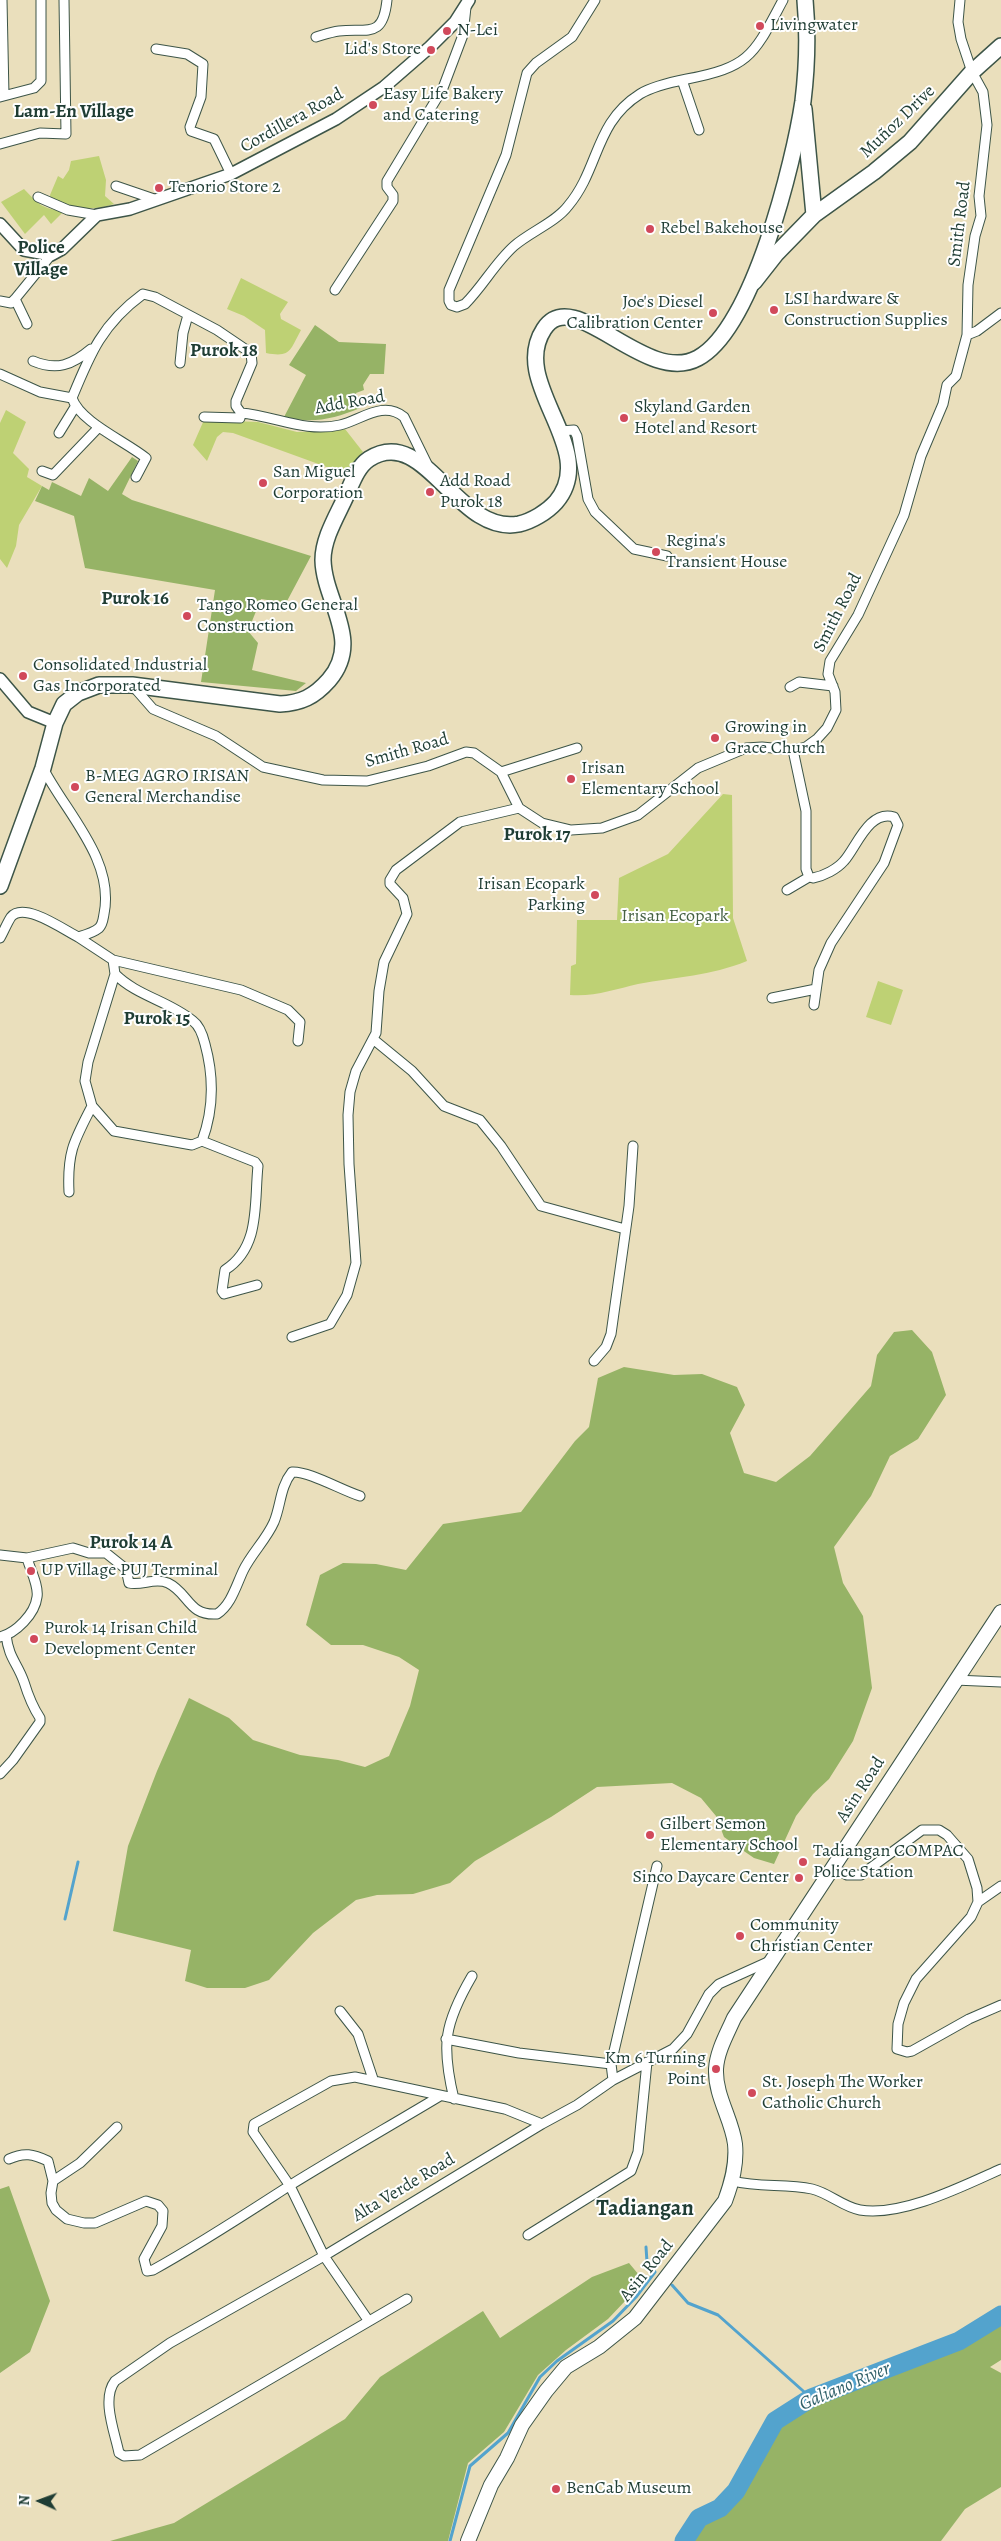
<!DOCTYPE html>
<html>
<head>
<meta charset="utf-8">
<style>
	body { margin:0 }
	#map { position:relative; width:1001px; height:2541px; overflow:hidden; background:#eadfbc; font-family:Alegreya,serif }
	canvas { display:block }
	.north { position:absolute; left:15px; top:2476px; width:50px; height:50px; -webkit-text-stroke:4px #fff; paint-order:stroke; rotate:272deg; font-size:14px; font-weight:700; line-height:20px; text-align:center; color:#1f3d34 }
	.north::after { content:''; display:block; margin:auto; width:18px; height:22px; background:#1f3d34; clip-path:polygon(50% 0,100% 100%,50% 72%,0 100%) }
</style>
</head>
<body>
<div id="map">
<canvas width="1001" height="2541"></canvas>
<div class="north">N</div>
</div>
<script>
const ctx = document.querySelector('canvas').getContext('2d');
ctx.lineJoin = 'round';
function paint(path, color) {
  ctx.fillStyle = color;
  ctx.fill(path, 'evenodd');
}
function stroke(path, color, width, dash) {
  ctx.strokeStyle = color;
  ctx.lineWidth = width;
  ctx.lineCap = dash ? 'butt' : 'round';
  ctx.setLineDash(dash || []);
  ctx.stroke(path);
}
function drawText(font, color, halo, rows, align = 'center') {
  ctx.font = font + ' Alegreya,serif';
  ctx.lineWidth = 4;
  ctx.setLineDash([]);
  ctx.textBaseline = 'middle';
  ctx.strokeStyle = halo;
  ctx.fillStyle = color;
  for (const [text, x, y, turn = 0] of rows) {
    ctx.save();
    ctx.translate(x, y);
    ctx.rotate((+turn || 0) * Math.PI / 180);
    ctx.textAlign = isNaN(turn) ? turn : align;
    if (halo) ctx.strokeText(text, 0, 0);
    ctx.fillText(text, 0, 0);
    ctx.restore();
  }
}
paint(new Path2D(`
	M99 156 106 180 105 196 114 204C89 212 75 208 51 200L50 195 58 176 63 179 69 170 71 161Z
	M24 189C39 204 41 209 64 211L51 224 44 215 25 234 1 202Z
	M241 278 288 302 280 314 281 319 301 330C290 350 291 358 266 353L265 330 244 316 227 309Z
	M6 410 26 422 13 453 29 469 27 477 42 486 19 525 16 546 7 568 0 559V423Z
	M204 420 258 422 297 432 336 431 345 429 363 452 346 474 233 433 223 432 217 437 207 461 193 445Z
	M723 794 732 795 733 918 747 961C710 976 677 977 638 984 616 989 594 997 570 995L571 966 576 964 577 920H617L619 878 668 854Z
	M878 981 903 990 891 1025 866 1017Z`), '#bed174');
paint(new Path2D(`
	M315 325 339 342 386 344 384 374H370L363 385 364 390 356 393 360 408C334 419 312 424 284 417L306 375 289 365Z
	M132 457 138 461 122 494 132 500 311 556 286 603 261 599 248 631 258 643 252 670 306 683 296 691 201 682 215 590 85 568 74 516 35 501 42 486 49 490 52 482 81 496 89 478 108 491Z
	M912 1330 932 1352 946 1395 918 1439 890 1456 871 1496 834 1547 843 1583 863 1616 872 1688 853 1741 829 1779 813 1794 796 1816 774 1864 754 1858 738 1847 724 1837 716 1816 701 1798 672 1783 597 1787 551 1817 475 1861 450 1883 413 1894 377 1895 356 1900 313 1933 269 1980 245 1988H207L185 1981 191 1950 113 1931 128 1846 157 1771 189 1698 229 1718 253 1740 300 1755 338 1760 365 1767 389 1756 410 1706 419 1670 399 1657 363 1645H331L306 1625 320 1575 343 1563 376 1564 406 1570 443 1524 521 1512 575 1441 589 1427 598 1378 624 1367 674 1375 702 1374 737 1387 745 1405 730 1433 744 1473 776 1482 810 1456 871 1386 877 1355 894 1332Z
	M9 2186 50 2301 30 2352 0 2373V2189Z
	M629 2263 644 2281 608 2319 566 2350 538 2375 504 2432 468 2463 448 2541H110L174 2523 345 2419 380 2377 483 2311 500 2338 592 2277Z
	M1001 2315V2360L990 2367 1001 2373V2487L965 2509 941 2541H684L699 2518 720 2508 736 2491 775 2421 811 2398 959 2341Z`), '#96b366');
stroke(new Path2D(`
	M65 1919 78 1862
	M672 2285 688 2303 718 2315 811 2398
	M450 2541 470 2466 508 2433 540 2377 557 2361 613 2321 636 2297 655 2272 647 2262 646 2247`), '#53a3cd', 3);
stroke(new Path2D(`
	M684 2541 699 2518 720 2508 736 2491 775 2421 811 2398 959 2341 1001 2315`), '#53a3cd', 19);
const minor = new Path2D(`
	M2 0 4 95
	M595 0 572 37 536 63 527 73 506 155 449 290V301L451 305 457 307 465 304C483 286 495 263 514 246 530 232 556 222 568 206 600 168 594 123 640 94 653 86 672 82 687 79 751 67 754 54 783 0
	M316 37C323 35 331 32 339 31 368 28 383 39 387 0
	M156 49 187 54 203 64 201 97 190 127 191 131 214 139 231 174
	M682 80 699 130
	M0 97 34 88 41 81V0
	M0 144 40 133 66 134 64 0
	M116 186 157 200
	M38 197 68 210 97 215
	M335 290 393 201V195L387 187V181L443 88 463 35 466 7
	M15 299 27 324
	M0 301 11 303 15 299 51 255
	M967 335 977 331 1001 313
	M33 361C57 371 72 365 91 349
	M180 363 183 333 188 315
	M0 374 40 392 72 398
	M204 417 240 418 241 413
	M560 431 574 430 577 436 588 499 595 512 634 549 667 556
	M59 433 75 407
	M42 471 53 475 99 427
	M136 477 146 458C125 441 80 422 72 398 90 354 102 324 143 294L155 297 217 330 251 353 252 363 236 401V406L241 413C275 416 305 433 340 425 361 420 383 400 404 417L428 466
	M132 685 153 709 216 736 263 767 323 780 367 781 428 766 466 752 474 753 501 772 519 808 542 823 571 830 602 828 638 815 698 768 746 748 762 747 793 750 806 747 817 739 827 728 836 710 835 692 828 674 830 661 858 615 904 515 921 456 943 404 947 385 956 376 967 335 968 285 975 236 981 216 979 196 987 125 983 92 972 72 961 39 958 22 960 0
	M790 687 799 682 833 686
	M793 750 806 811V869L809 877 813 878C824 876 837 869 844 861 856 848 869 809 894 817L898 825 884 863 831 943 819 970 814 1005
	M501 772 577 748
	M787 890 809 877
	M78 937 113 960 241 990 288 1010 300 1022 298 1041
	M0 938C4 931 7 923 11 917 24 901 64 930 78 937 85 935 93 933 99 928 103 924 103 919 104 914 115 860 66 813 43 768
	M113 960 115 974 88 1062 85 1081 92 1106 114 1131 192 1145 202 1141 255 1162 258 1166C254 1203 261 1247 225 1270L222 1291 224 1294 257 1285
	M115 974C137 996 169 1001 193 1021 200 1026 203 1036 205 1044 214 1077 214 1109 202 1141
	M772 998 816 989
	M373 1039 412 1071 444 1106 480 1120 501 1146 541 1206 625 1229
	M69 1192C67 1152 74 1141 92 1106
	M292 1337 330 1324 347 1295 356 1263 349 1164 348 1115 350 1092 356 1071 376 1033 379 991 384 962 407 914 403 898 390 884V880L396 870 460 822 519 808
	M594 1361 606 1347 611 1334 629 1206 633 1146
	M0 1555 27 1558C30 1569 39 1586 37 1597 35 1614 16 1633 0 1637
	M27 1558 73 1548 89 1553H106L126 1569 129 1583C142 1586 155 1577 168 1583 189 1593 188 1616 217 1614 231 1605 236 1586 243 1571 251 1554 266 1540 274 1522 281 1505 280 1487 292 1472 309 1471 341 1490 360 1496
	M955 1680 1001 1682
	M0 1774 13 1760 40 1722V1718C32 1706 28 1695 24 1682 17 1662 9 1659 6 1635
	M833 1868 847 1875H861L922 1830H939L947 1835 968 1859 977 1888 978 1902 971 1917 916 1979 904 2003 898 2024 897 2049 907 2052 912 2051 969 2019 1001 2005
	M978 1902 1001 1886
	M340 2011 358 2034 373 2079
	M446 2039 519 2053 611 2064
	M613 2080 611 2064 657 1866
	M454 2099C441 2045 444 2024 472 1976
	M9 2159C24 2152 33 2154 48 2161L53 2181 51 2193 52 2203 56 2210 67 2219 84 2223H95L146 2201 158 2205 163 2211 162 2226 144 2259 147 2271 153 2270C200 2244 244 2215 289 2186 339 2155 390 2126 440 2096
	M53 2181 80 2163 117 2127
	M733 2181C759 2188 786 2183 812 2189 829 2193 843 2207 860 2210 902 2217 963 2186 1001 2169
	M528 2235 631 2171 638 2152 647 2062
	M407 2299 140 2455 124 2456 119 2453C115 2433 101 2399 115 2381L170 2343 324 2256 542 2124 577 2105 613 2080 673 2049 687 2034 709 1994 719 1984 772 1960
	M368 2320 324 2256 290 2186 253 2132 254 2124 331 2081 355 2077 505 2109 542 2124`);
const tertiary = new Path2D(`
	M0 224 24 250 51 255 62 249 97 215 130 209 231 174 336 119 384 87 430 47 455 22 469 0
	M0 679 28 712 55 723`);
const secondary = new Path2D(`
	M468 2541 491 2485 507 2458 522 2425 546 2391 566 2367 599 2347 635 2318 725 2201C732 2182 737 2164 735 2144 732 2119 715 2096 716 2069 717 2051 727 2034 734 2018L1001 1612`);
const primary = new Path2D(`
	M804 109 814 215
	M754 282 776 254 814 215 874 172 910 142 972 72 1001 46`);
const trunk = new Path2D(`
	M0 886 43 768 55 723 64 704 78 693 99 685H132L280 704C301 703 314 697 329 680 363 640 324 602 323 560 323 538 337 516 346 496 352 483 357 467 369 459 425 423 457 536 519 524 532 521 547 512 556 502 601 449 508 384 544 329 574 283 645 387 698 358 753 329 794 161 803 101 807 68 808 33 805 0`);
stroke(minor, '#3d5548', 11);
stroke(tertiary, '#3d5548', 14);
stroke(secondary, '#3d5548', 16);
stroke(primary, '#3d5548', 18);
stroke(trunk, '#3d5548', 18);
stroke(minor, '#fff', 9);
stroke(tertiary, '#fff', 11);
stroke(secondary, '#fff', 14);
stroke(primary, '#fff', 15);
stroke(trunk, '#fff', 15);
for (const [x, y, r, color] of [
	[760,26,5,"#d1495b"],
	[447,31,5,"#d1495b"],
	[431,50,5,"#d1495b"],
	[373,105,5,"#d1495b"],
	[159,188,5,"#d1495b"],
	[650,229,5,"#d1495b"],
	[774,310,5,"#d1495b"],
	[713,313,5,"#d1495b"],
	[624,418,5,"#d1495b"],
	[263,483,5,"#d1495b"],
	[430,492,5,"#d1495b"],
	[656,552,5,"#d1495b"],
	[187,616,5,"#d1495b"],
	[23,676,5,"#d1495b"],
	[715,738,5,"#d1495b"],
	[571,779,5,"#d1495b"],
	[75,787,5,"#d1495b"],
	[595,895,5,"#d1495b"],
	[31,1571,5,"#d1495b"],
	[34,1639,5,"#d1495b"],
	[650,1835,5,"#d1495b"],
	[803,1862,5,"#d1495b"],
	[799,1878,5,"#d1495b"],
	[740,1936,5,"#d1495b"],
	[716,2069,5,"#d1495b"],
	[752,2093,5,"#d1495b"],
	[556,2489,5,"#d1495b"]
]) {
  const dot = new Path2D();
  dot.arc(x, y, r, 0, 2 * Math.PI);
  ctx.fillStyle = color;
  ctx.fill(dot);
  stroke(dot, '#fff', 2);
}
drawText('18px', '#1f3d34', '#fff', [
	["Livingwater",770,26],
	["N-Lei",457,31],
	["Lid's Store",421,50,"right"],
	["Easy Life Bakery",383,95],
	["and Catering",383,116],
	["Tenorio Store 2",169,188],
	["Rebel Bakehouse",660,229],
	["LSI hardware &",784,300],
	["Construction Supplies",784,321],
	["Joe's Diesel",703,303,"right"],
	["Calibration Center",703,324,"right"],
	["Skyland Garden",634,408],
	["Hotel and Resort",634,429],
	["San Miguel",273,473],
	["Corporation",273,494],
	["Add Road",440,482],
	["Purok 18",440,503],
	["Regina's",666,542],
	["Transient House",666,563],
	["Tango Romeo General",197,606],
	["Construction",197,627],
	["Consolidated Industrial",33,666],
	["Gas Incorporated",33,687],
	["Growing in",725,728],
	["Grace Church",725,749],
	["Irisan",581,769],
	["Elementary School",581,790],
	["B-MEG AGRO IRISAN",85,777],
	["General Merchandise",85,798],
	["Irisan Ecopark",585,885,"right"],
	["Parking",585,906,"right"],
	["UP Village PUJ Terminal",41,1571],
	["Purok 14 Irisan Child",44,1629],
	["Development Center",44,1650],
	["Gilbert Semon",660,1825],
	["Elementary School",660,1846],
	["Tadiangan COMPAC",813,1852],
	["Police Station",813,1873],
	["Sinco Daycare Center",789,1878,"right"],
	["Community",750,1926],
	["Christian Center",750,1947],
	["Km 6 Turning",706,2059,"right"],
	["Point",706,2080,"right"],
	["St. Joseph The Worker",762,2083],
	["Catholic Church",762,2104],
	["BenCab Museum",566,2489]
], 'left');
drawText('18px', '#1f3d34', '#fff', [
	["Cordillera Road",292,121,-29],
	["Muñoz Drive",898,122,-44],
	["Smith Road",960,224,-83],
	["Add Road",350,403,-10],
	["Smith Road",838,613,-63],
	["Smith Road",407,751,-16],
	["Asin Road",861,1790,-57],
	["Alta Verde Road",404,2188,-31],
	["Asin Road",647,2271,-51]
]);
drawText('18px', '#476244', '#fff', [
	["Irisan Ecopark",675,917]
]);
drawText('bold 19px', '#1f3d34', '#fff', [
	["Lam-En Village",74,112],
	["Police",41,248],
	["Village",41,270],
	["Purok 18",224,351],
	["Purok 16",135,599],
	["Purok 17",537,835],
	["Purok 15",157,1019],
	["Purok 14 A",131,1543]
]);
drawText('italic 19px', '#31616a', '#fff', [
	["Galiano River",845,2387,-23]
]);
drawText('bold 22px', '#1f3d34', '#fff', [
	["Tadiangan",645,2210]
]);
</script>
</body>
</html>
